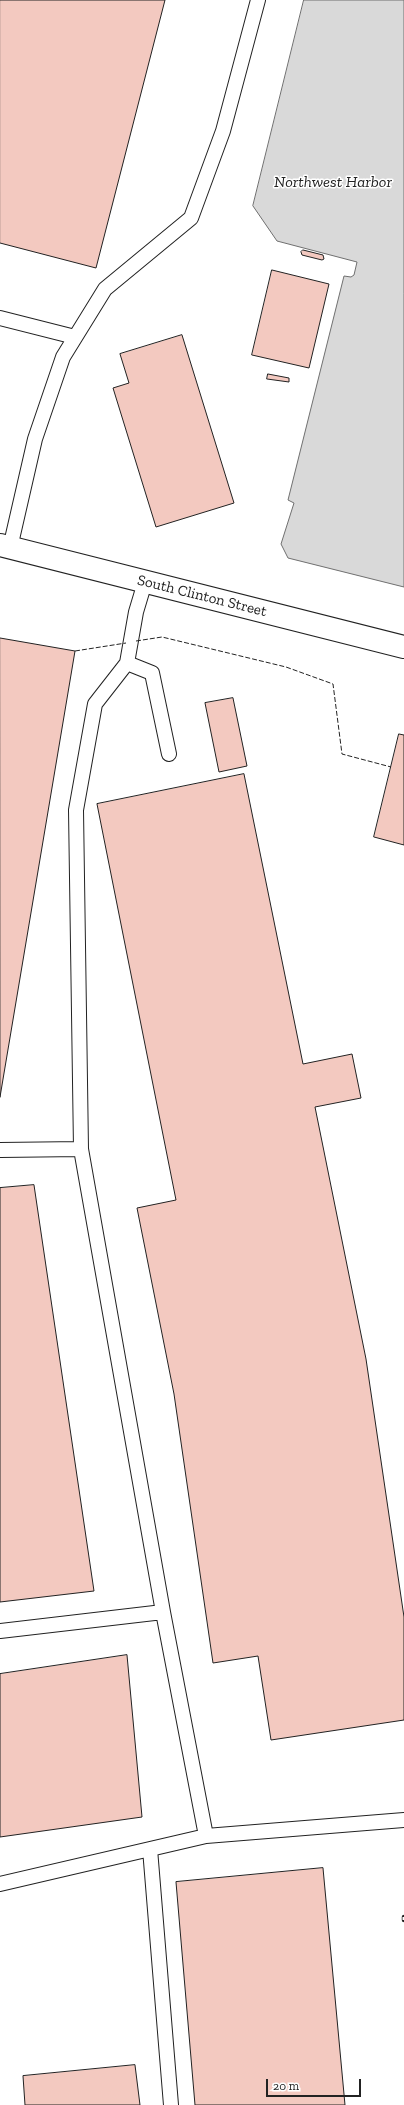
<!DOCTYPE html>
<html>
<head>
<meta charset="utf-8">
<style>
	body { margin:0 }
	#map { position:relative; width:404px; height:2105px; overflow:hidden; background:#fff; font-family:"Zilla Slab",serif }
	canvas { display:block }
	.scale { position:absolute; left:266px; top:2079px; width:95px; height:18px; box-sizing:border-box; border:2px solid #222; border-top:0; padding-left:5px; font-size:12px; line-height:14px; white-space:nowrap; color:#222; -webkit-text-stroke:3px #fff; paint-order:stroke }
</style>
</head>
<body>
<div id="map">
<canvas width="404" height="2105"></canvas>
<div class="scale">20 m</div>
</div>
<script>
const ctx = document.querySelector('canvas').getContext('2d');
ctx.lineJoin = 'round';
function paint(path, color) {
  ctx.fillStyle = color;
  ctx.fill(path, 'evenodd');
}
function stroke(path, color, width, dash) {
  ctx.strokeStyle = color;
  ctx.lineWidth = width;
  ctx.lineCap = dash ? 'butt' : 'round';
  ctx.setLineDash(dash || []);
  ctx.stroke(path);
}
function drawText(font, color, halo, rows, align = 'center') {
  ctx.font = font + ' "Zilla Slab",serif';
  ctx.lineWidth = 3;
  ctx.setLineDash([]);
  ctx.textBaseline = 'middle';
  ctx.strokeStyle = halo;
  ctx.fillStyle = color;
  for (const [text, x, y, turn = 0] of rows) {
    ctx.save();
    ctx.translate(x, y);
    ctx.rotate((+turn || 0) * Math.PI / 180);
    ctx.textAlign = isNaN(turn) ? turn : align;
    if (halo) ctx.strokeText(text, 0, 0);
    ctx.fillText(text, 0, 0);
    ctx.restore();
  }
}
const water = new Path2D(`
	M304 0H404V587L288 558 281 544 294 503 288 500 344 276 351 277 354 275 357 262 277 241 253 206Z`);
paint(water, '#d9d9d9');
stroke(water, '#6f6f6f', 1);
const building = new Path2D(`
	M0 0H165L96 268 0 243Z
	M303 250 323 255 324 259 322 260 302 255 301 252Z
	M272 270 329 284 309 368 252 355Z
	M182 335 234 503 156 527 113 388 129 383 120 354Z
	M268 374 289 378V382L267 379Z
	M0 638 75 651 0 1097Z
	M233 698 247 766 219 772 205 703Z
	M399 734 404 735V845L374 837Z
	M244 774 303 1064 352 1054 361 1098 315 1107 366 1359 404 1617V1720L271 1740 258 1656 213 1663 174 1394 137 1208 176 1200 97 804Z
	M34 1185 94 1591 0 1602V1188Z
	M127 1655 142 1817 0 1837V1674Z
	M323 1868 345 2105H195L176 1882Z
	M135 2065 140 2105H25L23 2076Z`);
paint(building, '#f3c9c0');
stroke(building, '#222', 1);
const lane = new Path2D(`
	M0 318 75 337
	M10 548 35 439 63 357 105 289 191 218 223 131 258 0
	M127 663 152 673 169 754
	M81 1149 76 810 95 704 127 663 136 612 145 582
	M0 1150 81 1149 163 1612
	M0 1631 163 1612 206 1836
	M150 1849 171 2105
	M0 1884 206 1836 404 1820`);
const secondary = new Path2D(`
	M0 545 404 647`);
stroke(lane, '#222', 16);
stroke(secondary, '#222', 24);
stroke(lane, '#fff', 14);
stroke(secondary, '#fff', 22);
const rail = new Path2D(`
	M404 1917V1920`);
stroke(rail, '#222', 4.5);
stroke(rail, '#fff', 3, [9]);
stroke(new Path2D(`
	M136 641 162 637 286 667 333 684 342 754 391 767
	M75 651 126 643`), '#222', 1, [5, 2]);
drawText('15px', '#222', '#fff', [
	["South Clinton Street",202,596,14]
]);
drawText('italic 16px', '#222', '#fff', [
	["Northwest Harbor",333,182]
]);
</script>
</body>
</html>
